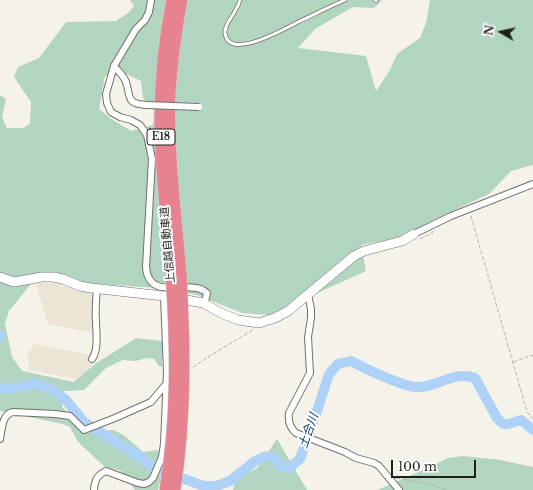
<!DOCTYPE html>
<html>
<head>
<meta charset="utf-8">
<style>
	body { margin:0 }
	#map { position:relative; width:533px; height:490px; overflow:hidden; background:#f5f2e9; font-family:"Libre Baskerville",serif }
	canvas { display:block }
	.north { position:absolute; left:481px; top:12px; width:40px; height:40px; -webkit-text-stroke:3px #fff; paint-order:stroke; rotate:279deg; font-size:11px; font-weight:700; line-height:16px; text-align:center; color:#201f1c }
	.north::after { content:''; display:block; margin:auto; width:14px; height:18px; background:#201f1c; clip-path:polygon(50% 0,100% 100%,50% 72%,0 100%) }
	.scale { position:absolute; left:391px; top:460px; width:85px; height:18px; box-sizing:border-box; border:2px solid #201f1c; border-top:0; padding-left:5px; font-size:12px; line-height:14px; white-space:nowrap; color:#201f1c; -webkit-text-stroke:3px #fff; paint-order:stroke }
</style>
</head>
<body>
<div id="map">
<canvas width="533" height="490"></canvas>
<div class="north">N</div>
<div class="scale">100 m</div>
</div>
<script>
const ctx = document.querySelector('canvas').getContext('2d');
ctx.lineJoin = 'round';
function paint(path, color) {
  ctx.fillStyle = color;
  ctx.fill(path, 'evenodd');
}
function stroke(path, color, width, dash) {
  ctx.strokeStyle = color;
  ctx.lineWidth = width;
  ctx.lineCap = dash ? 'butt' : 'round';
  ctx.setLineDash(dash || []);
  ctx.stroke(path);
}
function drawText(font, color, halo, rows, align = 'center') {
  ctx.font = font + ' "Libre Baskerville","Noto Sans JP",serif';
  ctx.lineWidth = 4;
  ctx.setLineDash([]);
  ctx.textBaseline = 'middle';
  ctx.strokeStyle = halo;
  ctx.fillStyle = color;
  for (const [text, x, y, turn = 0] of rows) {
    ctx.save();
    ctx.translate(x, y);
    ctx.rotate((+turn || 0) * Math.PI / 180);
    ctx.textAlign = isNaN(turn) ? turn : align;
    if (halo) ctx.strokeText(text, 0, 0);
    ctx.fillText(text, 0, 0);
    ctx.restore();
  }
}
paint(new Path2D(`
	M44 282 65 284 80 291 94 292V333L48 324 36 284Z
	M35 344 91 355 92 363 86 381 29 370 28 352Z`), '#ebe5d6');
paint(new Path2D(`
	M130 0H382L374 8 353 7 315 29 298 48 366 56 376 91 390 70 397 54 420 38 426 23 430 0H533V165L511 171 489 194 429 222 403 237 361 245 366 271 269 315 242 313 197 295 157 288 85 283 44 274 31 284 9 311 5 324 12 357 22 371 74 382 95 364 136 338 162 341V367L159 366 154 359 146 358 136 361 123 360 106 368 84 390 64 391 62 407 90 432 114 430 125 436 143 452 158 450 164 462 158 490H135L121 471 105 467 78 442 70 427 63 424 0 411V95L6 99 2 117 7 128H23L30 124 31 102 14 77 18 67 39 58 66 22 116 21 129 12 134 6ZM128 75 141 81 143 98 154 111 153 125 131 131 110 118 99 109 105 76Z
	M277 439 307 490H233L235 480 257 468Z
	M463 456 500 460 533 467V490H377L428 468 448 458Z`), '#b1d5c0');
stroke(new Path2D(`
	M0 335V337
	M0 389 22 387 34 383 51 389 65 399 84 422 143 459 153 468 204 486H216L230 481 255 461 266 456 274 458 280 466 289 468 300 459 318 408 329 374 338 364 351 361C368 370 385 378 403 384 406 385 411 387 415 387 436 389 452 370 475 378L497 418C506 429 508 423 521 420L533 430`), '#aed2f7', 10);
const lane = new Path2D(`
	M240 0C239 4 237 8 235 11 232 18 224 25 225 33 228 62 286 28 298 22 313 15 329 7 345 0
	M375 0 376 1`);
const street = new Path2D(`
	M151 0 149 12 145 20 136 29 114 66 106 94 107 103 111 112 120 117 131 120 140 125 147 135 152 159 146 267C149 304 191 277 207 293L206 298 203 303
	M114 66C118 71 124 76 126 82 131 98 126 104 147 105
	M414 234 451 216 533 184
	M308 294 311 309V318L308 337 310 373 289 413C288 421 290 428 296 433L345 452 356 458 374 463 379 466 399 490
	M92 359C99 349 96 333 96 321 95 310 96 300 97 289
	M0 439C2 429 2 414 13 412L55 414 70 416 84 430 115 418 151 402 167 383
	M94 490C95 480 96 476 106 471L138 483 144 484 149 482 153 478 162 457 164 444 167 372 164 296`);
const secondary = new Path2D(`
	M0 277 14 282 42 277H53L63 279 80 286 91 288 164 296 203 303 221 313 238 320 259 323 275 318 288 311 354 256 364 251 402 241 414 234`);
const highway = new Path2D(`
	M171 274C167 222 160 170 160 119 160 79 164 39 172 0
	M181 274C176 214 168 154 170 94 172 62 176 31 182 0`);
stroke(lane, '#727069', 4.5);
stroke(street, '#727069', 8);
stroke(secondary, '#727069', 10);
stroke(highway, '#d2d2d2', 12);
stroke(new Path2D(`
	M471 216 527 412 533 419
	M420 239 435 231
	M513 362 533 355
	M193 367 221 349 253 330
	M396 478 426 483 447 490`), '#b4b2aa', 1, [4, 2]);
stroke(lane, '#fff', 3);
stroke(street, '#fff', 6);
stroke(secondary, '#fff', 9);
stroke(highway, '#e78390', 11);
const streetBridge = new Path2D(`
	M147 105 199 107`);
const highwayBridge = new Path2D(`
	M165 490C177 418 176 346 171 274
	M175 490C186 418 185 346 181 274`);
stroke(streetBridge, '#727069', 8, []);
stroke(highwayBridge, '#d2d2d2', 12, []);
stroke(streetBridge, '#fff', 6);
stroke(highwayBridge, '#e78390', 11);
for (const [x, y, w] of [
	[161,137,28]
]) {
  const box = new Path2D();
  box.roundRect(x - w / 2, y - 8, w, 16, 3);
  ctx.fillStyle = '#fff';
  ctx.fill(box);
  stroke(box, '#201f1c', 1);
}
drawText('bold 10px', '#201f1c', null, [
	["E18",161,137]
]);
drawText('11px', '#201f1c', '#fff', [
	["上信越自動車道",168,245,-95]
]);
drawText('italic 12px', '#003864', '#fff', [
	["土合川",309,431,-71]
]);
</script>
</body>
</html>
